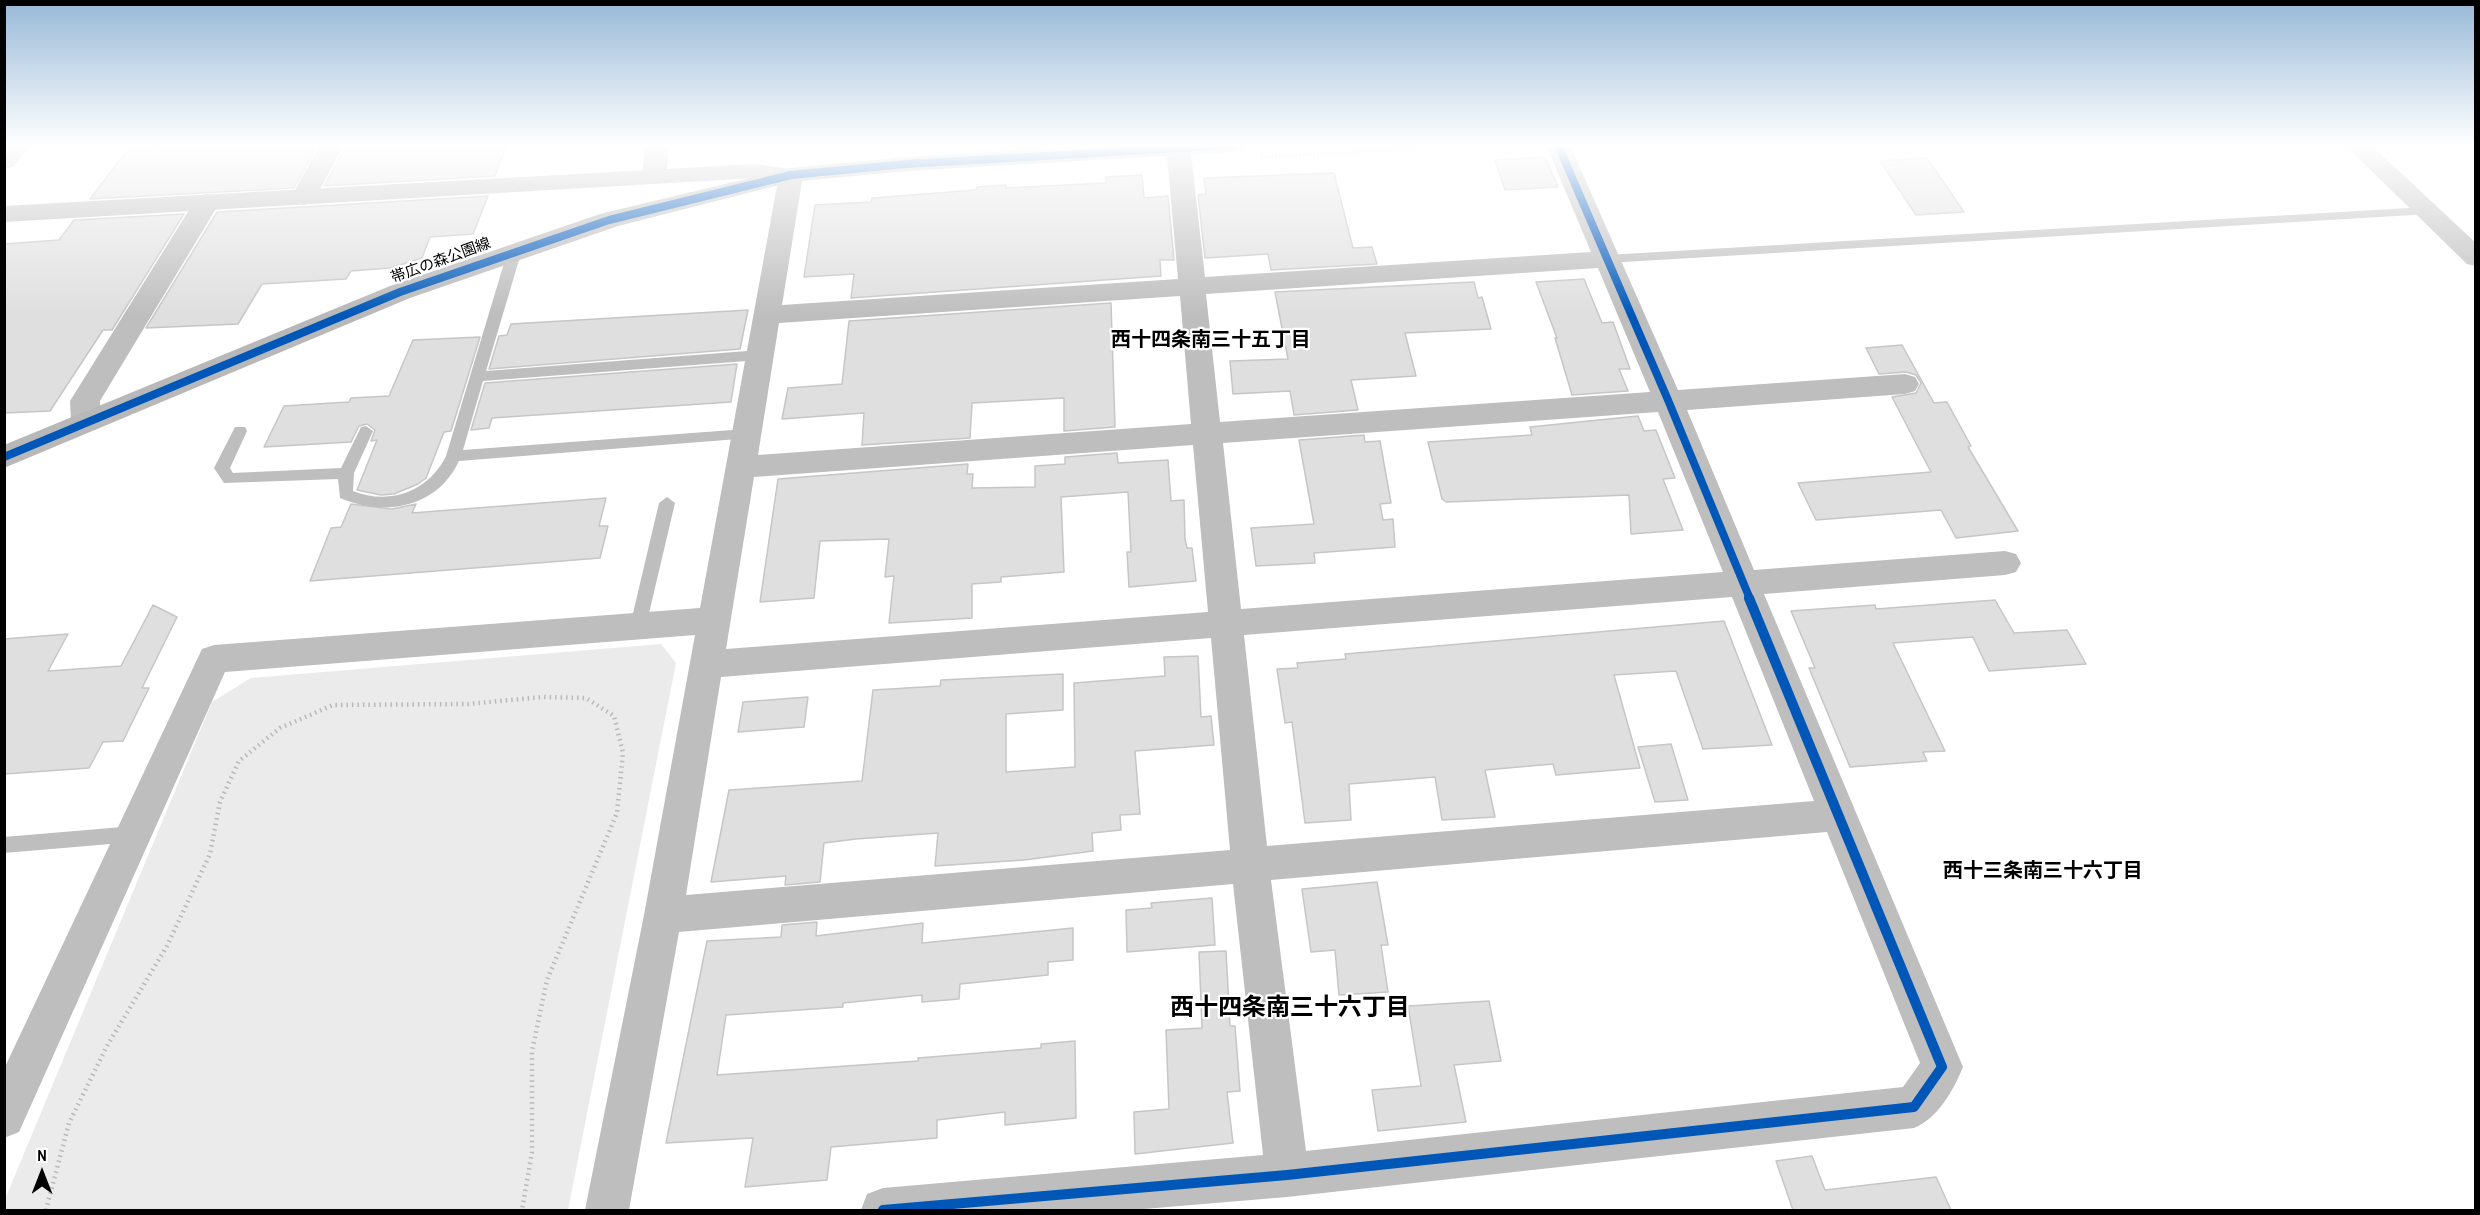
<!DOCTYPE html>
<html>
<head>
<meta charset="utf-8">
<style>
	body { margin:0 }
	#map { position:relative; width:2480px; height:1215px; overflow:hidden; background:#fff; font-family:"Archivo Narrow",sans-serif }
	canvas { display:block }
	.frame { position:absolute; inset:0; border:6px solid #000; pointer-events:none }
	.north { position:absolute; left:12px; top:1143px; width:60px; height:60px; -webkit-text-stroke:4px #fff; paint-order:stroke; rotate:0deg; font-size:16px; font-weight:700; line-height:24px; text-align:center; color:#000 }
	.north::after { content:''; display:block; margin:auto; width:21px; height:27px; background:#000; clip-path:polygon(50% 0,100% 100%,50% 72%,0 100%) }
</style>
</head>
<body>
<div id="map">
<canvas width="2480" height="1215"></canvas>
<div class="frame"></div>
<div class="north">N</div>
</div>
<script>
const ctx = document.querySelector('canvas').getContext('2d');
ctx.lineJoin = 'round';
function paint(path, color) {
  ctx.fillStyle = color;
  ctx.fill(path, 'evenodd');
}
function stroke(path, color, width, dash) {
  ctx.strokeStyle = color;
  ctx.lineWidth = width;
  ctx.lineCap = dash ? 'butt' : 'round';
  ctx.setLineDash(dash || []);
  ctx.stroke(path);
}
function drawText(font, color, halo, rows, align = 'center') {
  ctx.font = font + ' "Archivo Narrow","Noto Sans JP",sans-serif';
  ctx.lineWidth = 4.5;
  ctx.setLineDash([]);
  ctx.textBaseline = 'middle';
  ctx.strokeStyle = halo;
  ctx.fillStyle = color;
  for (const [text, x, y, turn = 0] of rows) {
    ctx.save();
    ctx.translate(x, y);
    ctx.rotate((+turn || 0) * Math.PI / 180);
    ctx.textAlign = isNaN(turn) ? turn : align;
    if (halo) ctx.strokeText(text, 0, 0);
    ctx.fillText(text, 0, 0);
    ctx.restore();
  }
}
paint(new Path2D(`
	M661 644 676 663 568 1210H5V1199L212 702 251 678Z`), '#ebebeb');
const building = new Path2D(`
	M176 145H311L309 148H316L294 188 90 199 129 148Z
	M369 145H507L495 176 324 186 346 146Z
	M1545 157 1558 187 1505 190 1495 160Z
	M1927 158 1964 212 1916 215 1880 161Z
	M1334 173 1353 248 1372 247 1377 264 1271 270 1268 254 1205 258 1198 195 1206 194 1204 178Z
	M1142 175 1144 198 1168 196 1174 260H1160L1161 276 851 298 854 274 804 277 815 205 871 202 872 198 976 190 977 187 1006 185V188L1106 183V177Z
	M488 196 473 234 430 237 422 258 390 268 351 271 346 279 262 284 238 324 146 328 217 212Z
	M184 214 112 330H103L50 411 4 413V244L59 240 74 220Z
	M1584 279 1602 323 1613 322 1630 369H1619L1628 391 1572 395 1555 338H1557L1536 282Z
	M1474 282 1478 298 1482 297 1491 329 1405 333 1416 376 1351 380 1358 410 1294 415 1290 391 1233 394 1230 361 1288 359 1275 292Z
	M1111 303 1115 427 1064 431V398L972 403 970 438 862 445 864 413 782 419 788 388 842 384 849 321Z
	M748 310 740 349 489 369 499 336 507 335 511 324Z
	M480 337 451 431 444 432 426 478 418 484 394 494 381 495 357 490 377 440 371 441 375 430 367 424 359 426 351 442 264 447 284 406 349 402 351 398 389 396 413 340Z
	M1902 345 1934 403 1947 402 1971 446 1968 447 2018 531 1956 538 1941 510 1816 520 1798 483 1931 472 1892 397 1916 393 1921 383 1916 375 1906 372 1879 374 1866 348Z
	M737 364 731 402 492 418 489 428 471 430 485 383Z
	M1638 416 1644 431 1656 430 1675 478 1663 479 1683 530 1631 534 1629 495 1446 502 1442 499 1428 442 1532 435 1530 427Z
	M1364 435 1365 442 1380 441 1391 503 1380 504 1383 520 1393 519 1395 547 1314 553 1315 563 1256 566 1251 528 1314 524 1299 440Z
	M1117 453 1118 463 1168 460 1171 501 1184 500 1185 539 1187 548H1192L1196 581 1129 587 1127 552H1131L1128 492 1061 497 1064 572 1001 577V582L972 584V618L889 623 894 576 885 577 889 539 820 541 814 598 760 602 778 479 968 464 967 474H973L972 488 1035 487V466L1065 464V457Z
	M606 498 599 526H608L600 558 310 581 331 528 341 527 351 504 392 509 416 504 412 513Z
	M1995 600 2014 633 2067 630 2086 664 1989 671 1973 637 1893 643 1945 751 1923 752 1927 761 1850 767 1809 668H1815L1791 611 1875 605 1876 609Z
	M153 605 177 617 142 688H149L123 741 103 742 89 768 4 774V639L68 634 48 671 121 666Z
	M1724 621 1772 745 1703 749 1676 671 1614 675 1640 768 1556 775 1553 764 1485 770 1495 817 1442 820 1435 777 1349 784 1351 820 1305 823 1292 722 1285 723 1277 669 1298 668 1297 663 1346 659 1345 654Z
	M1198 656 1201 717 1211 716 1214 745 1135 751 1140 814 1120 815 1121 830 1092 833 1093 851 1024 860 935 866 938 833 856 839 824 843 820 882 785 885 786 876 711 882 729 790 862 781 873 690 940 686 941 680 1063 674V710L1006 714V772L1075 767 1074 683 1165 676 1164 657Z
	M808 697 804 727 738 732 743 702Z
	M1671 744 1688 800 1655 802 1638 747Z
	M1377 882 1388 945H1381L1388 992 1339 995 1335 950 1311 952 1302 889Z
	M1212 898 1215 945 1127 952 1126 910 1152 908 1151 903Z
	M817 922 816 936 923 923 922 943 1073 928V960L1048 962V975L960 984 959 999 922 1002V995L843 1003V1007L726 1015 717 1075 918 1061V1058L1041 1048V1044L1075 1041 1076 1118 1005 1125V1112L937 1120V1138L831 1147 827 1180 745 1187 753 1138 666 1143 707 941 781 937 782 925Z
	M1226 951 1230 1026H1235L1240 1091 1227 1092 1233 1143 1135 1154 1134 1112 1169 1109 1166 1030 1202 1028 1199 952Z
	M1489 1001 1501 1061 1454 1065 1466 1122 1378 1131 1372 1090 1421 1086 1408 1006Z
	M1812 1156 1825 1190 1936 1177 1951 1210H1793L1776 1161Z`);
paint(building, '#dfdfdf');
stroke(building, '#c6c6c6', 1.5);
stroke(new Path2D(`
	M1261 157 1484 145`), '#b9b9b9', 3, [1.5, 2]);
stroke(new Path2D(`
	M46 1210 69 1123 107 1046 167 946 210 854 220 802 239 761 280 728 333 705 468 704 543 697 586 698 614 716 623 753 617 813 547 980 532 1051V1152L522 1210`), '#b9b9b9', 4.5, [1.5, 4]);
paint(new Path2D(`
	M2426 207 2432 211 2430 214 1607 263 1600 259 1607 255Z
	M515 246 522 250 486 371 760 350 767 355 760 360 483 381 463 450 746 429 751 430 753 434 751 438 459 461C437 508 385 517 340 498L338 479 224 483 214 468 235 427H245L247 431 230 468 233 473 341 468 361 427 366 426 373 431 354 473 353 491C390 506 429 491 446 456L508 250Z
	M667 497 675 503 646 626 644 631H632L630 626 659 503Z
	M134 826 141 828 143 834 141 840 134 842 4 853V837Z`), '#bebebe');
paint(new Path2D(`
	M320 145H344L313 202 304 205 295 202 291 197Z
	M645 145H669L666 177 663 182 654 184 645 182 642 177Z
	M1020 145H1044L1037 161 1028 163 1019 161 1016 156Z
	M1166 145H1190L1205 277 1591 252 1546 145H1570L1678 390 1905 374 1915 377 1919 384 1915 391 1905 394 1687 410 1754 570 2005 551 2016 554 2021 563 2016 572 2005 575 1764 594 1963 1067C1953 1091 1938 1118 1914 1128L1287 1197 1132 1210H861L867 1194 883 1188 1263 1155 1233 884 679 932 629 1210H585L644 915 695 635 225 672 19 1132 4 1138V1069L202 649 214 645 700 608 779 175 782 170 791 168 800 170 803 175 782 305 1178 279ZM1598 268 1650 392 1220 422 1206 294ZM1180 296 1191 424 758 455 779 323ZM1658 412 1723 572 1241 609 1223 443ZM1193 445 1208 612 726 649 754 477ZM1732 597 1814 801 1267 846 1244 635ZM1211 638 1230 850 686 895 721 677ZM1827 832 1920 1063 1903 1087 1306 1151 1271 880Z
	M207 194 216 197 220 202 100 401 101 422 96 429 86 432 76 429 71 422 70 401 194 202 198 197Z`), '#bebebe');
paint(new Path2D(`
	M6 145H31L13 167 4 169Z
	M2345 145H2371L2476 243V266L2467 264Z
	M755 164 800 170 803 175 800 180 791 182 755 178 4 222V206Z`), '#bebebe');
paint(new Path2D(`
	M1115 145H1245L1242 150 1233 152 906 171 791 182 618 226 410 298 4 468V445L390 286 600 214 791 168 906 157Z`), '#b8b8b8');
stroke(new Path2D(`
	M1558 145 1668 400 1750 599
	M4 457 400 292 609 220 791 175 906 164 1233 145`), '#0057b8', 8);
stroke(new Path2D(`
	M883 1210 1287 1175 1914 1107 1942 1067 1749 598`), '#0057b8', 10);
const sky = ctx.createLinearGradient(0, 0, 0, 315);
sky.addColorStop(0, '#97b8d7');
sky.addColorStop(0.46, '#fff');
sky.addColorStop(1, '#ffffff00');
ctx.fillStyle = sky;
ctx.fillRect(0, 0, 2480, 315);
drawText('15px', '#000', '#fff', [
	["帯広の森公園線",441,261,-20]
]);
drawText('bold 20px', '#000', '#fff', [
	["西十四条南三十五丁目",1211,341],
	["西十三条南三十六丁目",2043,872]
]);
drawText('bold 24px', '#000', '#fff', [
	["西十四条南三十六丁目",1290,1009]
]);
</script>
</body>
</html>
